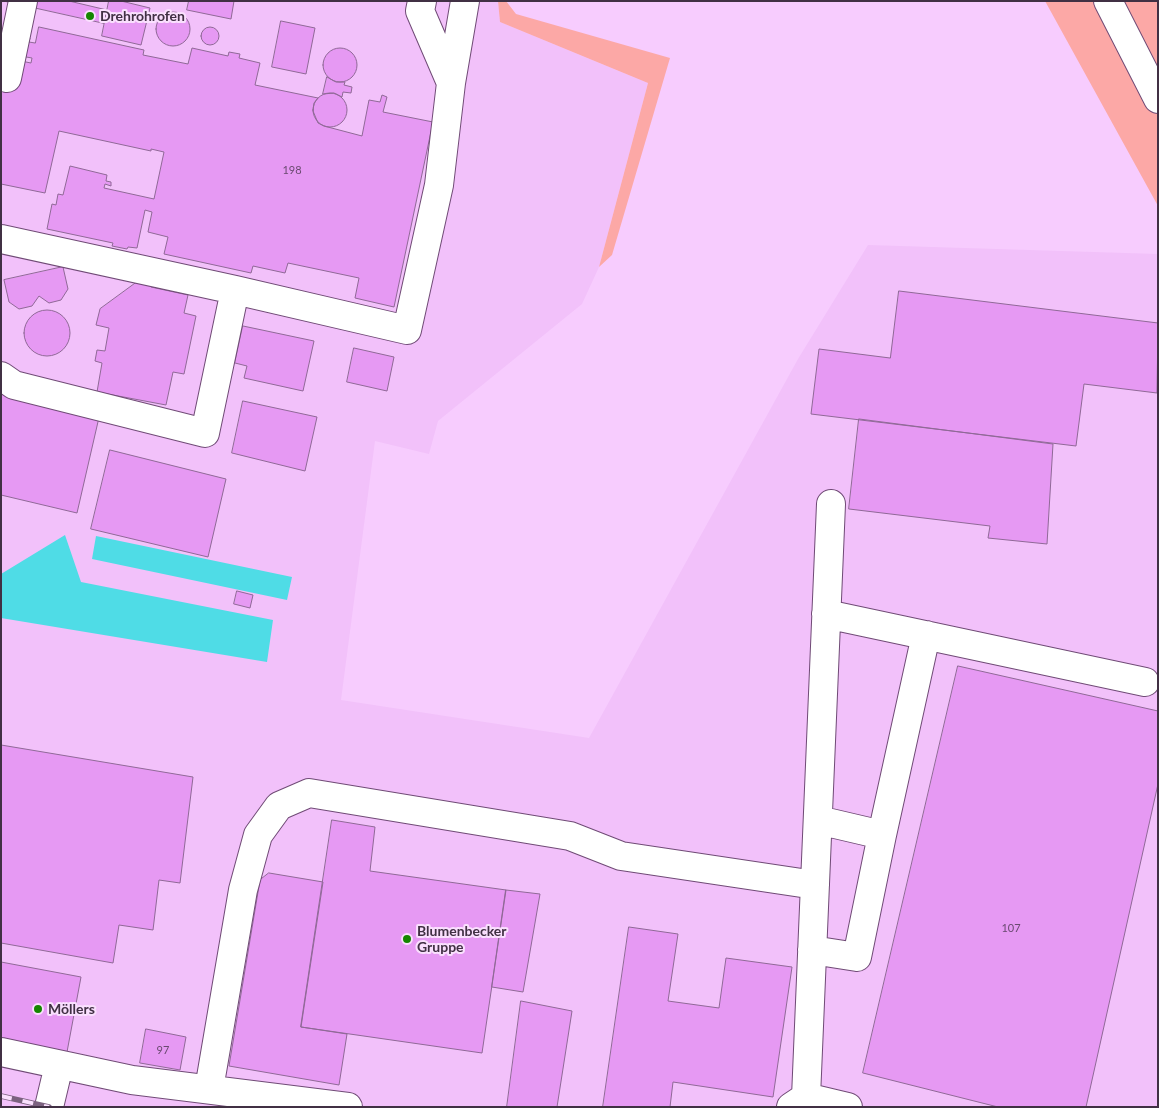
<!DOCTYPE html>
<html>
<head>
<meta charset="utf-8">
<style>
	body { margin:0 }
	#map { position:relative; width:1159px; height:1108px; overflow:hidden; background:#f7ccfe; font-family:Lato,sans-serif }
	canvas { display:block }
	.frame { position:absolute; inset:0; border:2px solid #413044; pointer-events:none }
</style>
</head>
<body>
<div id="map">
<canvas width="1159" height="1108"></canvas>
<div class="frame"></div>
</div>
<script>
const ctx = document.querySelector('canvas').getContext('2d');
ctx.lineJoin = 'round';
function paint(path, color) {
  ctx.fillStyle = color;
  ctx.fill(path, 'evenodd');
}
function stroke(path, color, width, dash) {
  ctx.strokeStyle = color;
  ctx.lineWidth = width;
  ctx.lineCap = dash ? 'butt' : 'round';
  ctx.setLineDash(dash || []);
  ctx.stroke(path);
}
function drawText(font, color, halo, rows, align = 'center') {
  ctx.font = font + ' Lato,sans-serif';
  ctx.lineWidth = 4;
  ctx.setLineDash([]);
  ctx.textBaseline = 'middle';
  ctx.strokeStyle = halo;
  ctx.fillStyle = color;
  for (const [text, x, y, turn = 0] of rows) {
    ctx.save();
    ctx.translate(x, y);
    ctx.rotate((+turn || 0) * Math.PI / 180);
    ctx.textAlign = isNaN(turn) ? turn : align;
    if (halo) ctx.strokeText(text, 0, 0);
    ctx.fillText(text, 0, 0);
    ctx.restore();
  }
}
paint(new Path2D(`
	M1 1H498L500 22 648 83 599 267 582 304 438 421 429 454 375 441 341 700 589 738 798 359 868 245 1158 254V1107H1Z`), '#f2c1fa');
paint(new Path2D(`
	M498 1H506L516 14 670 58 612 255 599 267 648 83 500 22Z
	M1045 1H1158V206Z`), '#fca8a6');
paint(new Path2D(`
	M65 535 81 582 273 620 267 662 1 618V574Z
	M96 536 292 577 287 600 92 559Z`), '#4fdce6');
const building = new Path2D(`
	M4 1H69L107 10 104 23Z
	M109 1H121L150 8 141 45 102 36Z
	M189 1H234L231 19 187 10Z
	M156 29a17 17 0 1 1 34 0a17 17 0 1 1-34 0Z
	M281 21 315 28 306 74 272 67Z
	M201 36a9 9 0 1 1 18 0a9 9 0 1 1-18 0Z
	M39 27 144 50 143 55 188 64 192 48 228 56 229 52 240 54 239 58 260 63 255 85 318 98 314 103 313 111 318 123 324 126 362 136 369 100 380 102 382 95 387 97 383 112 433 122 394 307 355 298 359 278 288 263 285 273 253 266 251 273 164 254 168 237 148 232 152 212 145 210 137 248 128 247 127 249 112 246 113 243 47 229 52 204 56 205 58 194 63 195 70 166 107 175 106 181 111 182V186L105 184 104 188 154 199 164 152 151 149V151L59 131 45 193 1 184V57L31 63 32 58 15 55 8 33 30 38 29 42 35 43Z
	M323 65a17 17 0 1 1 34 0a17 17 0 1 1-34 0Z
	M327 77 336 82H345L344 85 352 87 351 93 343 92 342 97 334 93 323 94Z
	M313 110a17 17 0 1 1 34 0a17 17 0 1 1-34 0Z
	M63 267 68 289 61 300 49 303 39 296 32 306 19 309 9 302 4 280Z
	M137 282 152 285 151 287 188 295 184 313 196 316 184 374 173 372 166 405 97 392 102 363 95 361 97 350 105 351 109 328 96 325 100 309Z
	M899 291 1158 323 1157 393 1084 384 1076 446 811 414 819 349 890 358Z
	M24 333a23 23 0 1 1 46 0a23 23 0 1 1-46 0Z
	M243 326 314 341 303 391 244 378 247 366 235 363Z
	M354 348 394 357 387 391 347 382Z
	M1 390 100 413 77 513 1 495Z
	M243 401 317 417 305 471 232 453Z
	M859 419 1053 444 1047 544 988 538 990 526 849 509Z
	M110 450 226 479 208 557 91 529Z
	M237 591 253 595 250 608 234 604Z
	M958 666 1158 711V784L1086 1107H998L863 1073Z
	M1 745 193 777 180 883 159 880 153 930 119 925 113 963 1 943Z
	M332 820 375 827 370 871 506 890 482 1053 301 1027Z
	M269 873 323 882 301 1027 347 1034 339 1085 229 1066 260 880Z
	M506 890 540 894 523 992 492 987Z
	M629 927 678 934 668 1001 719 1008 726 958 792 967 773 1097 673 1082 670 1107H603Z
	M1 962 81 977 67 1052 1 1040Z
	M521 1001 572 1011 557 1107H507Z
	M146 1029 186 1037 180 1070 140 1063Z`);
paint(building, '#e699f3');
stroke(building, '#906997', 1);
const minor = new Path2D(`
	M422 1 420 11 451 83
	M7 78 23 1
	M1 239 235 290 407 330 439 185 451 83 465 1
	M1 376 14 385 205 433 235 290
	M826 614 1145 682
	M818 820 882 835 926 635
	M812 950 857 957 882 835
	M1 1052 132 1080 348 1107
	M209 1089 243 890 258 835 279 806 309 793 570 836 621 856 815 885
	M806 1097 831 504
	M49 1107 59 1065
	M791 1107 806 1097 848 1107`);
const major = new Path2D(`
	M1108 1 1158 99`);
stroke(minor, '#704b76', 30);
stroke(major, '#704b76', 30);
stroke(minor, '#fff', 28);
stroke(major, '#fff', 28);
const rail = new Path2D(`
	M1 1096 49 1107`);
stroke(rail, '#7c6280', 5.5);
stroke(rail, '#fae0fe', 4, [11]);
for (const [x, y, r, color] of [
	[90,16,5,"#158600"],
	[407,939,5,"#158600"],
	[38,1009,5,"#158600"]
]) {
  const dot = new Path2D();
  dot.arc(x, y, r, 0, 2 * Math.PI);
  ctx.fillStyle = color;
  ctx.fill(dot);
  stroke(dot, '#fae0fe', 2);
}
drawText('11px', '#6a4a70', null, [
	["198",292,170],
	["107",1011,928],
	["97",163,1050]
]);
drawText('bold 14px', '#413044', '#fae0fe', [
	["Drehrohrofen",100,16],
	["Blumenbecker",417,931],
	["Gruppe",417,947],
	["Möllers",48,1009]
], 'left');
</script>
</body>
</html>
